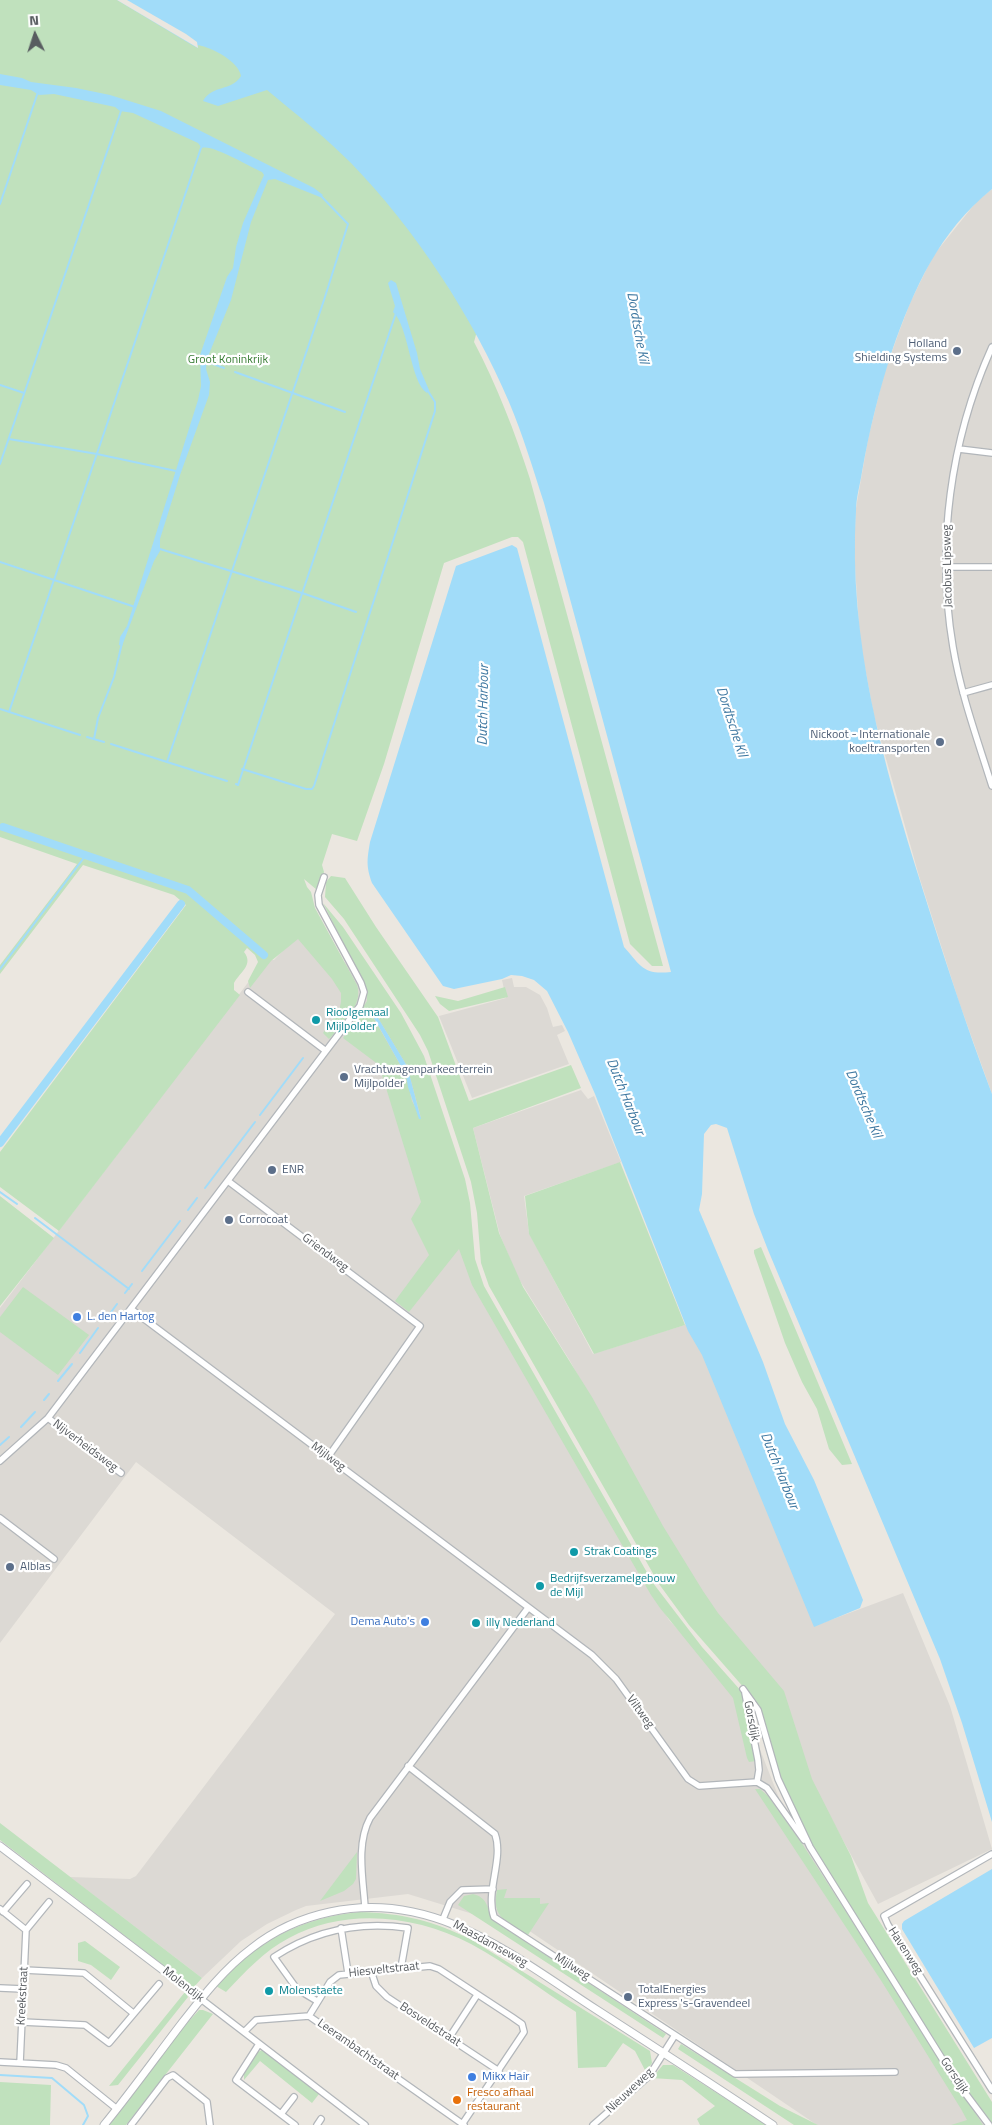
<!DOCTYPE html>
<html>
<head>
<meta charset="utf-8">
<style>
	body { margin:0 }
	#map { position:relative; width:992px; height:2125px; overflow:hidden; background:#ebe7e0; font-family:"Titillium Web",sans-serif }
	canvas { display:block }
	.north { position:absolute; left:10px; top:10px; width:50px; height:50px; -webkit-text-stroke:4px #fff; paint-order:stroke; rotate:356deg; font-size:14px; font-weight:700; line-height:20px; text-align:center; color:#585c60 }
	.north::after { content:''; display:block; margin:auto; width:18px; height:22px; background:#585c60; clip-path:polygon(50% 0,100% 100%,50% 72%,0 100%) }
</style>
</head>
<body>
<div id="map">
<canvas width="992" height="2125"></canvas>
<div class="north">N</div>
</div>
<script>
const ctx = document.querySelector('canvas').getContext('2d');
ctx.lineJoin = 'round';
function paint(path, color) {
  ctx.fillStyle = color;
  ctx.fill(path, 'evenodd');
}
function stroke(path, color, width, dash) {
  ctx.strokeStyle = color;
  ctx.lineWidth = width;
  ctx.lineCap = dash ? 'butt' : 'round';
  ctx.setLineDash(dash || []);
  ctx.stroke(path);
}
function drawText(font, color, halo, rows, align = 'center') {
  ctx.font = font + ' "Titillium Web",sans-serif';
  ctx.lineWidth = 4.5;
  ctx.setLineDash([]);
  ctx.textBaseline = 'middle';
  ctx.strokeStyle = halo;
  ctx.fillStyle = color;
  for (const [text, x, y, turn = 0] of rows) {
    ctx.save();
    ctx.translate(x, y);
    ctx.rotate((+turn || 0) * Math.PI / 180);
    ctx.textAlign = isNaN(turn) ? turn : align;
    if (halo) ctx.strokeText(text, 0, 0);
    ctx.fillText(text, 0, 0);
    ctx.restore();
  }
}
paint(new Path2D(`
	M992 189V1094L959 1002 919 876 874 716 860 641 854 551 856 508 868 439 884 374 899 332 910 303 933 256 977 201Z
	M305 927 372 987 419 1059 480 1297 669 1620 737 1691 781 1803 992 2125H817L531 1932 408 1894 306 1906 296 1910 267 1924 241 1941 202 1978 70 1877 130 1879 136 1876 335 1614 136 1462 0 1643V1308L266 959 274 960Z
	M512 978 514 987H526L540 995 547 1008 553 1027 562 1025 565 1031 557 1035 569 1064 472 1098 439 1016 506 998 502 980Z
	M581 1090 588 1099 594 1096 621 1162 524 1196 529 1233 593 1354 697 1321 817 1625 903 1593 950 1706 992 1849 878 1904 795 1753 701 1601 570 1361 517 1276 500 1235 473 1128Z`), '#dcd9d4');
paint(new Path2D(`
	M0 0H136L265 77 387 191 477 331 474 342C497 386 515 432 530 479L663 966H652L630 944 523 542 518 537H512L444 563 384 764 357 841 332 834 322 865 324 872 317 890 304 879 307 887 311 892 315 908 357 985C364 1004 342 1026 329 1039L323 1033 339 1011 341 1002V993L332 979 298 939 271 961 250 988 248 981 258 962 255 955 247 948 244 952C254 965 240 972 234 983V990L240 995 59 1231 0 1187V1152L186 905 174 895 83 865 0 974V965L77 864 0 837Z
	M331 876 345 878 376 927 438 1017 469 1101 571 1065 581 1088 473 1128 499 1233 523 1287 592 1397 663 1526 703 1591 718 1613 784 1691 812 1779 851 1856 868 1903 992 2102V2125L945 2058 815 1854 779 1775 759 1705 689 1625 659 1584 489 1286 481 1263 477 1213 471 1182 428 1051 420 1035 344 919 325 897 326 882Z
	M323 903 343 927 401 1013 424 1056 465 1179 470 1203 475 1259 484 1286 653 1583 702 1647 742 1692 756 1761 749 1762 747 1758 733 1698 660 1608 651 1595 480 1299 472 1285 459 1249 409 1312 395 1301 429 1255 411 1219 421 1202 379 1065 343 1038 367 1001V990ZM372 1008 407 1066 421 1118 412 1101 406 1075 369 1010Z
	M505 987 508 997 449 1011 440 1004 435 996 458 1001Z
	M620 1162 685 1325 594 1354 529 1234 525 1196Z
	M0 1196 54 1238 0 1306Z
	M761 1247 852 1464 842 1465 829 1449 817 1409 802 1382 785 1343 754 1253V1250Z
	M23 1287 89 1335 58 1375 0 1332V1317Z
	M755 1789H760L768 1796 803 1845 983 2125H951L967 2120 961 2109 882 1982Z
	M0 1823 202 1978 193 1988 0 1840Z
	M357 1852 356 1879 353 1884 344 1891 320 1901Z
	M507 1889 504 1898H540V1904L549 1903 528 1935C507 1921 491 1919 497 1890Z
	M473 1894C487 1897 488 1908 491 1919L666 2034 663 2038 458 1905 464 1896Z
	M359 1912C402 1913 434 1921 472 1940L650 2051 652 2063 646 2072 635 2051 623 2043 606 2067 578 2068 576 2012C541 1990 508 1964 471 1944 416 1915 345 1907 289 1938 264 1951 245 1972 226 1992L216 1986C258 1941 297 1919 359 1912Z
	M85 1941 120 1967 111 1980 91 1965 78 1961V1943Z
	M185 1992 188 1997 118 2085 109 2086Z
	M199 2010H203L213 2014 126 2125H109L180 2031Z
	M681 2044 780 2106 818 2125H794L678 2049Z
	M262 2050 319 2094 312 2103 260 2061 244 2080V2074L258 2052Z
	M663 2065H673L767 2125H700L697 2119 715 2106 682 2080 652 2078Z
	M0 2082 51 2085 50 2125H0Z`), '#c0e1bd');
paint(new Path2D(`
	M117 0H992V189C939 232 914 288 892 351 879 391 869 431 862 472 860 485 856 498 856 511 848 639 883 763 921 884 943 954 966 1025 992 1094V1822L962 1723 940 1659 768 1250 754 1214 727 1128 716 1124 711 1125 704 1134 702 1194 699 1210 763 1362 785 1424 814 1480 863 1600 860 1608 814 1627 702 1355 688 1331 595 1094 568 1032 547 991 534 980 522 976 511 975 502 979 454 989 443 986 372 883C366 866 367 860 370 842L456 566 512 545 517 548 624 947C641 966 643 975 671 972L544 503C533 469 523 435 509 402 473 317 415 229 351 163 325 137 296 114 267 90L218 106 203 101C213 84 231 92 241 76 238 61 213 48 198 45V48L192 45Z
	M0 74 22 78 31 82 76 88 110 95 161 111 314 188 323 195 320 197 275 179 268 180 251 222 231 300 207 359 206 369 210 382 209 395 180 475 160 539V551L154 561 122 646 119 645 120 637 127 626 198 400 201 386 200 355 227 277 233 268 236 247 243 223 264 175 262 172C250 167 212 144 202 148L198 143 133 113 120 111 115 107 54 94 39 95 31 90 0 85Z
	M391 280 396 283 417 353 420 369 429 390 427 393C410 382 409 326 393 312L395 306 388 283Z
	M372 1008 407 1066 421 1119H419L408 1087 406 1075 369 1009Z
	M992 1869V2038L974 2048 902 1929V1924L904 1921Z`), '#a1dcf9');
paint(new Path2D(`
	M117 0H127L186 34 197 42 198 48Z`), '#ebe7e0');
stroke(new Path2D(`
	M0 204 38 92
	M205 361 224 368
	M235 372 345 412
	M0 385 24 393
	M9 439 97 454 176 471
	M0 464 121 111
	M160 549 305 594 356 612
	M0 562 135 607
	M0 709 80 735
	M9 712 202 145
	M87 737 104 742
	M94 739 98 718 114 677 122 643
	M111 744 167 762 324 300 348 224 321 196
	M167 762 227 781
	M242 769 306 789H312L314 786 435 411V402L428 391
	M236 784 238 785 396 313
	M0 969 86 855
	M260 1115 303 1058
	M205 1188 255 1122
	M0 1192 17 1204
	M188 1210 197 1198
	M35 1218 129 1289
	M142 1271 180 1221
	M125 1293 132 1284
	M106 1319 117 1304
	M80 1353 98 1328
	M58 1381 72 1364
	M44 1400 49 1394
	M21 1427 35 1412
	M0 1445 9 1437
	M0 2075 52 2078 84 2105 88 2116 83 2125`), '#a1dcf9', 2);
stroke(new Path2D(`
	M3 827 188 890 264 955
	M0 1143 181 904`), '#a1dcf9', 8);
const minor = new Path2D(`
	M992 347C950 440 936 546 953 647 961 695 978 741 992 786
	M959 449 992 453
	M946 567H992
	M963 693 992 685
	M248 992 326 1051
	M228 1181 420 1326 328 1457
	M131 1309 592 1655 616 1679 688 1779 699 1786 757 1782
	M48 1418 121 1473
	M0 1461 48 1418 360 1006 364 992 361 983 319 905 318 895 324 877
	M0 1518 54 1559
	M743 1689 758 1710 778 1779 810 1847 956 2081 989 2125
	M745 1693 758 1760 759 1770 757 1782 767 1788 804 1840
	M408 1766 495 1834C504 1859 485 1892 494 1917L735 2074 895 2072
	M992 1854 884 1916 888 1925 992 2090
	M365 1907C363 1878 356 1844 370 1818L528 1608
	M0 1909 26 1930 20 2063
	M3 1912 27 1884
	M443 1919 450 1902 462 1890 493 1889
	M341 1928 348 1973
	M26 1930 49 1902
	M24 1970 84 1973 133 2013
	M371 1971 376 1986 387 1997 499 2071
	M0 1988 23 1989
	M201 1999 365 2125
	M317 2001 297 1989 274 1957C315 1930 359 1921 408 1928L401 1968
	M309 2016 330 1982 339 1975 430 1966 439 1969 512 2017 522 2024 524 2032 463 2123
	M22 2022 85 2025 109 2043 159 1984
	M244 2032 256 2020 309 2016 464 2125
	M449 2038 477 1995
	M259 2044 236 2080 295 2125
	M0 2062 56 2065 66 2068 117 2109
	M281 2114 294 2097
	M131 2125 167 2078 173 2075 207 2102 210 2125
	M317 2125 321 2119
	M593 2125 649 2076 675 2035`);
const tertiary = new Path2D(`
	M0 1846 201 1999
	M104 2125C131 2092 156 2057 182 2023 203 1996 224 1969 252 1948 275 1930 302 1918 330 1912 434 1889 515 1957 597 2010 656 2048 715 2086 773 2125`);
stroke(minor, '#b2b6ba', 8);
stroke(tertiary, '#b2b6ba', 9);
stroke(minor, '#fff', 5.5);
stroke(tertiary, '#fff', 7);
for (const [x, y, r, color] of [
	[957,351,5,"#5c6f8a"],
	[940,742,5,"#5c6f8a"],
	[316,1020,5,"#0f9aa8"],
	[344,1077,5,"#5c6f8a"],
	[272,1170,5,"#5c6f8a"],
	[229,1220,5,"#5c6f8a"],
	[77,1317,5,"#3f7fe0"],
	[574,1552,5,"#0f9aa8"],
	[10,1567,5,"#5c6f8a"],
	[540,1586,5,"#0f9aa8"],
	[425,1622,5,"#3f7fe0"],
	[476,1623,5,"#0f9aa8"],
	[269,1991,5,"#0f9aa8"],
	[628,1997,5,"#5c6f8a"],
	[472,2077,5,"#3f7fe0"],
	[457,2100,5,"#e8710a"]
]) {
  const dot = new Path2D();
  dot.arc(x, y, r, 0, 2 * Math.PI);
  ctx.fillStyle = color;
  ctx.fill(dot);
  stroke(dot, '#fff', 2);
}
drawText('12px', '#4e5e75', '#fff', [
	["Holland",947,344,"right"],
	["Shielding Systems",947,358,"right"],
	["Nickoot - Internationale",930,735,"right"],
	["koeltransporten",930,749,"right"],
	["Vrachtwagenparkeerterrein",354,1070],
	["Mijlpolder",354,1084],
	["ENR",282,1170],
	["Corrocoat",239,1220],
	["Alblas",20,1567],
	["TotalEnergies",638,1990],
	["Express 's-Gravendeel",638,2004]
], 'left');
drawText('12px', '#3c7f38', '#fff', [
	["Groot Koninkrijk",228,360]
]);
drawText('12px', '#585c60', '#fff', [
	["Jacobus Lipsweg",948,566,-91],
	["Griendweg",325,1253,37],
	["Nijverheidsweg",85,1446,37],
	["Mijlweg",328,1457,37],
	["Viltweg",640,1712,54],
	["Gorsdijk",751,1721,79],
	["Maasdamseweg",490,1944,29],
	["Havenweg",905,1951,57],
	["Mijlweg",572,1967,32],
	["Hiesveltstraat",384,1970,-6],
	["Molendijk",183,1985,38],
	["Kreekstraat",23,1996,-87],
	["Bosveldstraat",430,2025,33],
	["Leerambachtstraat",358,2050,35],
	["Gorsdijk",954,2076,56],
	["Nieuweweg",630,2091,-43]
]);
drawText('12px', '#0d838f', '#fff', [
	["Rioolgemaal",326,1013],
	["Mijlpolder",326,1027],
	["Strak Coatings",584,1552],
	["Bedrijfsverzamelgebouw",550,1579],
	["de Mijl",550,1593],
	["illy Nederland",486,1623],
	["Molenstaete",279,1991]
], 'left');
drawText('12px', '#366cbe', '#fff', [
	["L. den Hartog",87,1317],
	["Dema Auto's",415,1622,"right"],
	["Mikx Hair",482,2077]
], 'left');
drawText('12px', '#c56008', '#fff', [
	["Fresco afhaal",467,2093],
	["restaurant",467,2107]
], 'left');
drawText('italic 14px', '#3e78a1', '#fff', [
	["Dordtsche Kil",637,328,80],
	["Dutch Harbour",484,705,-89],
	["Dordtsche Kil",731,722,72],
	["Dutch Harbour",625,1097,68],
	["Dordtsche Kil",863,1104,67],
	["Dutch Harbour",779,1471,68]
]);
</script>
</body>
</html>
